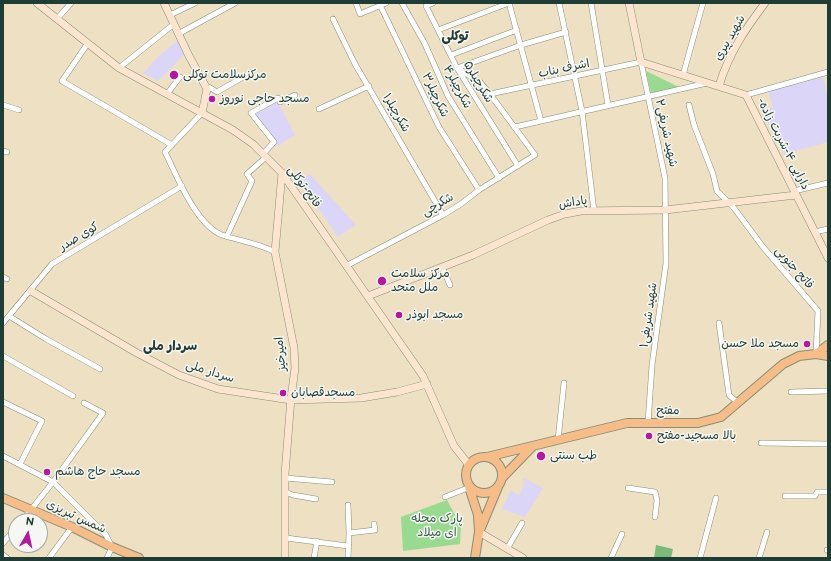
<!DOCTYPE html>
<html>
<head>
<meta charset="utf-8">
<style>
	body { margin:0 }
	#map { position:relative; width:831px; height:561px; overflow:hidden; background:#eee0c2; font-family:"Balsamiq Sans",sans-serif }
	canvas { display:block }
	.frame { position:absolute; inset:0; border:4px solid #1f3d34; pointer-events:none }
	.north { position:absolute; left:8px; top:513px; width:40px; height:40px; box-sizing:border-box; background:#f6f6f2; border:1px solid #a0aca6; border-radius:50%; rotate:9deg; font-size:11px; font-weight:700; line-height:16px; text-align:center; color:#1f3d34 }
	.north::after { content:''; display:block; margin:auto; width:14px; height:18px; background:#b5179e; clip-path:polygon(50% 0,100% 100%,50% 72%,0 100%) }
</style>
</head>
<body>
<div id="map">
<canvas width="831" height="561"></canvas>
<div class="frame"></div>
<div class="north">N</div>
</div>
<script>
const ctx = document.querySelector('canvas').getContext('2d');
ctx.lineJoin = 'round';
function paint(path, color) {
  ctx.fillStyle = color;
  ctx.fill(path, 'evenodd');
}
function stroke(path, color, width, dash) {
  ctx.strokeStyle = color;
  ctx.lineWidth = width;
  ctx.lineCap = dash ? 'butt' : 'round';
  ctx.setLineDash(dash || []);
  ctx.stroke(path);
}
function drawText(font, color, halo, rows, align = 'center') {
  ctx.font = font + ' "Balsamiq Sans","Playpen Sans Arabic",sans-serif';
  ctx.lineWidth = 3;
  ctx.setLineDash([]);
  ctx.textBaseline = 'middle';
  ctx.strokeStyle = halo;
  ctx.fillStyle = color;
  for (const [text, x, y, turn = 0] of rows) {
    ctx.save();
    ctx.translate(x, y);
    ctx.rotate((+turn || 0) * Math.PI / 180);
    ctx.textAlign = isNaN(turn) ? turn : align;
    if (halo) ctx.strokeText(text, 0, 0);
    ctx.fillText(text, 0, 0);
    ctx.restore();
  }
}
paint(new Path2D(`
	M177 41 184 55 158 81 143 73 160 55Z
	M823 77 828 98V142L784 154 762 111 773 107 768 91Z
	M277 100 295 135 278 146 253 114Z
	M310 174 356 225 338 237 300 181Z
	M524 478 543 488 525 517 502 509 511 490 519 495 524 486 523 479Z`), '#dbd6f7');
paint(new Path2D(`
	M646 71 679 87 651 94Z
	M447 500 461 526 460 544 403 551 401 517Z`), '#99da91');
paint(new Path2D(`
	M656 545 673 549 671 558H654Z`), '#7aba7b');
const street = new Path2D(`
	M356 3 360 14 386 3
	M402 3 425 44 448 96 499 178
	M433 3 426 6 457 68 518 166
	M509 3 541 121
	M559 3 582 111 594 211
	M591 3 608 105
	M380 5 439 127 479 190
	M170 15 195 3
	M57 19 71 3
	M333 19 355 64 443 215
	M438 30 509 3
	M178 34 235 3
	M88 43 62 81 172 145
	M451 55 517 30
	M119 68 174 24
	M457 68 521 45 566 32
	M683 75 703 3
	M207 89 209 87 217 92 252 72
	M167 94 180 77
	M490 94 641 62 665 178 666 263 652 365 648 423
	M746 95 828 72
	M3 105 19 110
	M689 105 694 125 713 174 717 191 734 208 763 247 818 311 816 354
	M319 109 369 86
	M202 113 165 152C177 176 196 225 222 235 240 241 258 243 275 252
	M515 127 707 83
	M3 151 7 152
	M263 154 274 142 251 113 278 98 280 102 295 95
	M794 191 828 183
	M815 232 828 229
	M227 236 252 181 247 174 266 157
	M346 266 443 215 461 204 479 190 535 155 490 94 480 82 457 68
	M442 267 450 285
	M3 277 7 279
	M9 316 46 339 100 369
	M3 323 52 264 182 186
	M719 323 729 395 738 403
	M3 356 73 396
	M791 392 828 391
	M3 402 42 421 20 464
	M558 440 564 383
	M761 443 828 444
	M3 456 53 482 106 535 112 547 107 558
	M285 478 332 482
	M628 488 655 492 657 500 655 517
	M285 492 293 495 316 499
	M785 496H815L817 492H828
	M445 497 470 487
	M348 505 349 533
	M22 521 53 482 103 413 84 403
	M286 538 348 546
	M3 543 16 528
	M507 549 522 523
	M827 550H828
	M3 555 7 558
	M49 558 72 527
	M314 558 317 541
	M348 558 349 533 375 530 374 524
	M611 558 622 534
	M700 558 716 498
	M759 558 767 532`);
const secondary = new Path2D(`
	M37 3 119 68 233 130 253 144 282 173 423 376 454 446 469 465
	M164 3 188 54 207 89 202 113
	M629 3 641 62 746 95 828 258
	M719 86C729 53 744 31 765 3
	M282 173 275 252 294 348 295 368 291 398 285 474V558
	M31 291 137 353 179 375 218 389 291 400 361 398 397 392 427 384
	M368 296 473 255 548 220 565 214 581 211 665 210 796 195
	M479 532 523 558`);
const primary = new Path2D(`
	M816 354 828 345
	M487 457 627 423H698L721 417 783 364 799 356 816 354 828 356
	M466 475a18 18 0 1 1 36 0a18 18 0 1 1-36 0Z
	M502 478 533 446
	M469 487 478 515 479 532 475 558
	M3 498 72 527 112 547 139 558
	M480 530 498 487`);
stroke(street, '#868e7b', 6);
stroke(secondary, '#868e7b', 8);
stroke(primary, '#868e7b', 10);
stroke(street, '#fff', 5);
stroke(secondary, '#fce5cf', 7);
stroke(primary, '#f7bd88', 8);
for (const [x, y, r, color] of [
	[174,75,5,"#b5179e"],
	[212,99,4,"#b5179e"],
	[382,281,5,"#b5179e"],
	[399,315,4,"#b5179e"],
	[807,344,4,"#b5179e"],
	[283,393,4,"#b5179e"],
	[649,436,4,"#b5179e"],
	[541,456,5,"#b5179e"],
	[47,472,4,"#b5179e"]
]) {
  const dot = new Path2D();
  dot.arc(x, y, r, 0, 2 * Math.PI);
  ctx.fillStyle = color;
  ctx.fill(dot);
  stroke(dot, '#f6f6f2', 1.5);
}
drawText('12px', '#1f3d34', '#f6f6f2', [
	["شهید پیری",730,38,-60],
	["اشرف بناب",564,69,-12],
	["شکرچیلر۵",478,82,59],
	["شکرچیلر۴",457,87,62],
	["شکرچیلر۳",435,95,65],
	["شکرچیلر۱",396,113,60],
	["شهید شریفی۲",666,133,78],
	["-دارایی ۴-شربت زاده",783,144,63],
	["فاتح-توکلی",304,187,54],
	["پاداش",573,203,-9],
	["شکرچی",438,205,-30],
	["کوی صدر",79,237,-31],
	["فاتح جنوبی",794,268,49],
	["شهید شریفی۱",649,315,-82],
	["امیرخیز",281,354,-95],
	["سردار ملی",210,372,17],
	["مفتح",668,411,1],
	["شمس تبریزی",76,517,25]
]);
drawText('12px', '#1f3d34', '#f6f6f2', [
	["مرکزسلامت توکلی",183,75],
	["مسجد حاجی نوروز",220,99],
	["مرکز سلامت",391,274],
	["ملل متحد",391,288],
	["مسجد ابوذر",407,315],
	["مسجد ملا حسن",799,344,"right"],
	["مسجدقصابان",291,393],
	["بالا مسجید-مفتح",657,436],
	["طب سنتی",550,456],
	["مسجد حاج هاشم",55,472]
], 'left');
drawText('12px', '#375c47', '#f6f6f2', [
	["پارک محله",437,519],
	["ای میلاد",437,533]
]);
drawText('bold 13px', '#1f3d34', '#f6f6f2', [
	["توکلی",455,37],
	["سردار ملی",170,347]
]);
</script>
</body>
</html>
